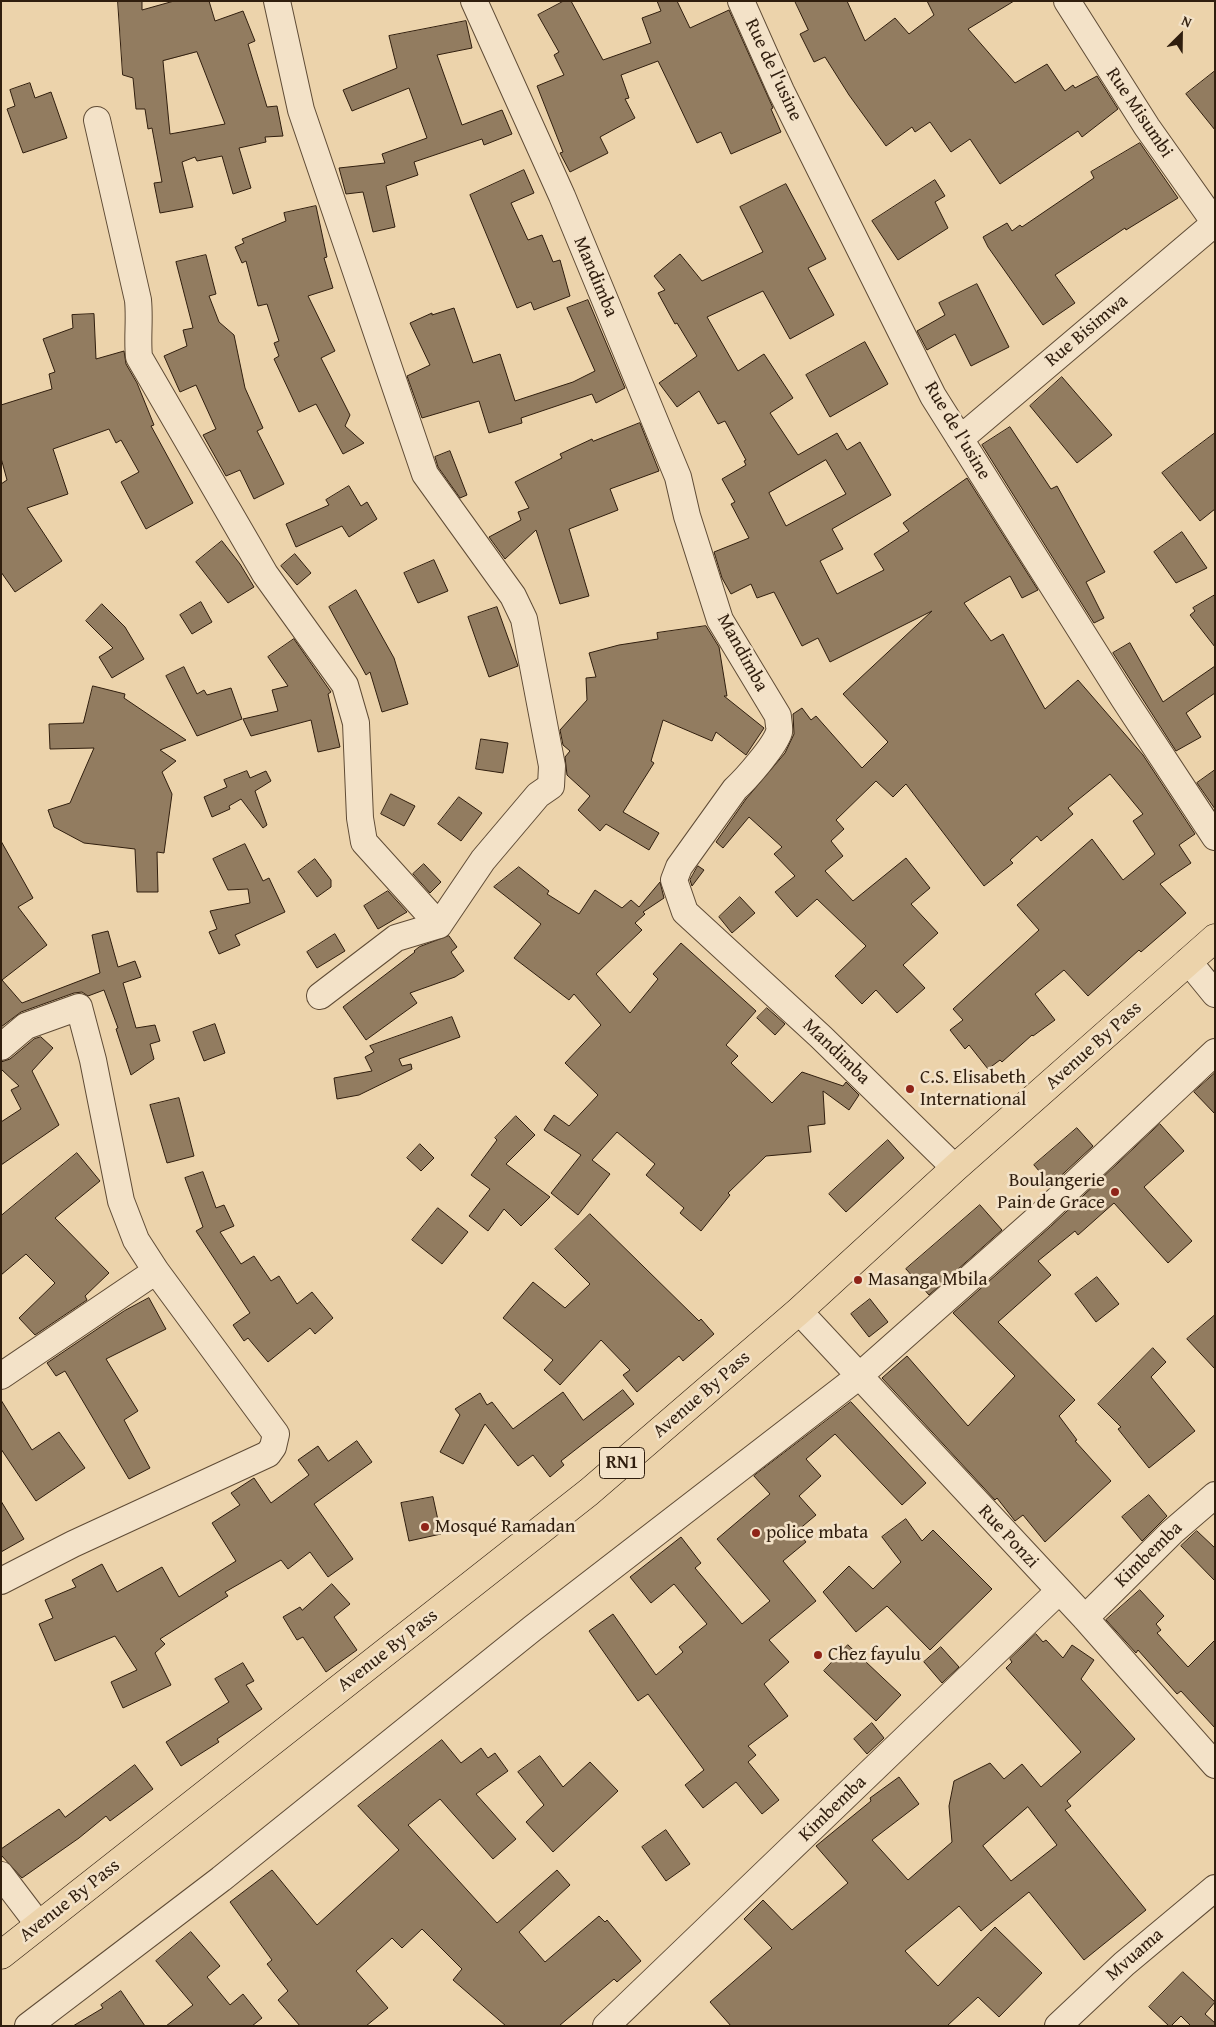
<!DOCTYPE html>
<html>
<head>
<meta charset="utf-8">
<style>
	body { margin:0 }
	#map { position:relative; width:1216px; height:2027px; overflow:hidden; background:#ecd3ab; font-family:"Gentium Book Plus",serif }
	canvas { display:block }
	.frame { position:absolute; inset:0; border:2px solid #301e0e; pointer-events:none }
	.north { position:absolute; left:1156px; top:10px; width:50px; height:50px; -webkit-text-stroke:4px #f3e2c8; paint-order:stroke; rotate:23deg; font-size:14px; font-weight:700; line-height:20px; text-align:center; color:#301e0e }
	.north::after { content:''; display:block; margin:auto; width:18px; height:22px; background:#301e0e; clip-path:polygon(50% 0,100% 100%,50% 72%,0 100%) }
</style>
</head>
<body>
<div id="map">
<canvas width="1216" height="2027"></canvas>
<div class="frame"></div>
<div class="north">N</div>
</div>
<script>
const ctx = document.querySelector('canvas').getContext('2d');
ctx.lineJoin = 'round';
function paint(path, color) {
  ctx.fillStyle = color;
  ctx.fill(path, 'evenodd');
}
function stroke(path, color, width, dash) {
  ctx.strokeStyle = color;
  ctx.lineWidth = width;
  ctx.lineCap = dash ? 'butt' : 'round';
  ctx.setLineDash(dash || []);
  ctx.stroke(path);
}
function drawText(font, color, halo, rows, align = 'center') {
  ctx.font = font + ' "Gentium Book Plus",serif';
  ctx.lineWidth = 5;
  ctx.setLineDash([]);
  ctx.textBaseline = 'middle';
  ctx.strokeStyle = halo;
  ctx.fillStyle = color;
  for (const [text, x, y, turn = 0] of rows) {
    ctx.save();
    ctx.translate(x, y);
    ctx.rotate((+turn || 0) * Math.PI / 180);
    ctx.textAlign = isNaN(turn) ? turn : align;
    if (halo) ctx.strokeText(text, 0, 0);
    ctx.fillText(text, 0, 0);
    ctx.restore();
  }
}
const building = new Path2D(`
	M118 1H142V10L174 1H209L215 21 243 11 255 41 248 44 267 107 277 106 283 136 265 137 266 142 239 148 251 188 233 194 222 156 197 161 195 157 182 162 193 207 160 213 154 183 162 182 152 128 148 129 145 109H136L133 78 123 75ZM197 52 225 124 170 134 163 61Z
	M564 1H571L603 60 651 43 642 18 661 11 657 1H677L690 28 729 10 773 108 771 109 781 132 731 154 721 132 697 143 658 61 621 75 629 98 625 99 635 118 600 137 608 153 570 172 560 153 563 152 537 86 564 75 554 55 559 52 538 15Z
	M795 1H847L865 41 895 18 909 34 934 15 927 1H1014L968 29 1015 83 1047 64 1065 91 1073 85 1075 88 1097 76 1118 109 1082 137 1078 131 1000 184 970 139 951 152 930 122 915 132 912 127 886 146 849 95 825 57 814 62 800 34 808 30Z
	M466 21 472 48 437 55 462 125 502 110 512 134 484 145 482 139 414 162 418 175 386 186 395 227 373 232 363 192 346 194 339 168 385 163 382 154 427 138 409 88 352 111 343 90 397 68 389 36Z
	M1215 71V130L1186 94Z
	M30 83 35 98 51 92 67 138 23 153 7 109 15 106 10 90Z
	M1140 143 1178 198 1126 230 1125 228 1055 275 1075 303 1043 325 988 247 983 237 1007 223 1012 231 1020 225 1022 227 1094 178 1091 172Z
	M524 170 534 193 511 203 528 240 542 235 553 262 560 260 570 296 534 310 531 302 517 308 470 195Z
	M935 180 945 196 935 202 948 228 898 260 872 221Z
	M786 184 826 259 808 268 834 315 790 339 763 291 707 317 738 371 764 354 793 398 770 413 798 455 837 433 847 450 860 442 891 495 832 529 843 549 820 561 837 594 884 570 874 554 909 531 903 523 967 478 1038 590 1022 598 1010 576 964 603 991 641 1003 634 1045 709 1078 680 1143 755 1195 834 1179 845 1191 863 1160 884 1186 913 1141 952 1139 950 1088 996 1064 970 1035 994 1055 1020 1033 1036 1032 1035 1002 1062 1000 1060 988 1069 969 1045 965 1049 950 1030 963 1020 953 1009 1039 930 1017 905 1092 839 1123 880 1155 854 1133 821 1143 814 1110 774 1068 808 1073 814 1041 841 1037 836 1010 860 1013 863 984 886 906 784 893 797 876 781 836 820 844 829 831 841 843 856 825 871 853 901 906 858 930 888 911 904 938 933 903 965 925 988 897 1013 876 990 862 1004 835 976 866 946 817 899 797 917 775 892 795 876 774 854 782 847 749 817 723 848 716 842 746 799 785 753 794 734 793 714 802 708 811 720 816 716 862 768 888 742 843 694 932 611 830 662 818 638 802 646 774 592 757 598 751 584 731 594 722 578 714 552 749 538 731 504 735 502 722 479 746 465 744 461 746 460 725 421 718 424 699 391 677 407 659 383 697 356 677 323 675 324 658 293 665 290 654 276 680 254 702 281 763 252 740 207ZM826 460 846 494 786 526 769 493Z
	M316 206 327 257 324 258 333 288 308 296 335 351 321 358 350 415 345 426 364 443 343 454 316 404 299 412 274 359 279 356 274 343 279 341 267 304 258 306 246 261 242 263 235 247 244 243 242 239 286 221 284 213Z
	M206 255 216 294 209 296 219 322 234 335 245 388 263 428 257 431 284 484 254 499 240 470 226 476 203 435 216 429 196 385 180 392 164 356 187 346 183 330 193 328 176 262Z
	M977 284 1009 347 971 366 955 334 927 350 917 331 945 315 939 303Z
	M588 300 625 388 596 403 592 394 521 418 522 423 489 433 479 401 422 418 407 376 430 365 410 323 432 313V315L454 308 473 363 500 354 515 401 573 382 595 371 567 308Z
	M94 314 96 359 124 351 126 364 137 383 154 425 151 426 193 503 146 529 121 482 139 472 121 440 116 443 109 429 53 449 68 494 27 508 62 561 15 592 1 572V484L7 480 1 458V405L52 389 49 374 55 372 43 339 73 328 72 315Z
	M865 342 888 384 830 417 806 375Z
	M1062 377 1112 435 1077 463 1030 406Z
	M640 423 659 471 610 489 618 510 569 529 589 596 560 604 536 530 505 559 489 537 521 520 518 512 529 508 515 482 562 458 560 454 592 439 593 441Z
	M1010 427 1051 489 1057 486 1105 572 1086 582 1104 618 1094 623 982 445Z
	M1215 433V509L1200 521 1162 473Z
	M450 451 467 495 460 498 438 467 435 457Z
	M349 486 361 506 367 502 377 519 349 537 342 526 296 547 286 524 329 505 326 500Z
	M1182 532 1207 568 1176 583 1154 552Z
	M222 541 240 564 254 587 228 603 196 562Z
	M295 554 311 573 297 585 281 566Z
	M434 560 448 591 418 603 404 573Z
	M356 590 394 658 408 704 382 712 370 672 366 675 329 607Z
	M1215 595V647L1190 615 1195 611 1193 608Z
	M201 602 212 622 192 634 180 615Z
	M102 604 125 627 144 659 112 678 99 657 113 648 86 621Z
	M497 607 518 666 489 677 468 617Z
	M706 626 719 647 727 696H724L764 728 746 755 716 732 712 741 663 720 651 761 654 763 623 812 659 833 649 850 606 824 600 831 578 810 590 796 567 775 565 757 570 751 563 745 560 730 587 700 586 678 596 677 589 653 619 645 658 639 657 633Z
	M294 639 331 692 328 694 340 747 318 752 311 720 251 736 243 719 278 711 272 690 288 686 268 657Z
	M1130 643 1163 702 1215 666V693L1186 713 1201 737 1176 751 1113 653Z
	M184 667 197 694 204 690 207 695 231 688 242 719 197 736 166 676Z
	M93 686 125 694 124 698 186 740 160 750 176 761 162 772 172 794 164 853 157 852 158 892H137L135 849 84 843 54 827 48 810 70 803 94 748 50 749 49 724 83 723Z
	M481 739 508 743 503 773 476 769Z
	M1215 770V809L1197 783Z
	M247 771 250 778 266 771 271 781 255 791 267 825 263 828 241 799 229 806 230 809 212 817 204 797 227 787 224 780Z
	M391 794 415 806 404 826 381 814Z
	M459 797 482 813 461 841 438 824Z
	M1 841 33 898 18 907 47 945 2 980 22 1003 100 973 92 935 108 931 118 967 135 961 141 977 123 983 136 1028 155 1025 160 1041 150 1044 154 1059 131 1075 116 1029 118 1028 104 990 88 996 82 992 74 993 21 1012 1 1027Z
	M245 844 263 881 269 878 285 912 235 935 240 945 219 954 209 932 217 929 210 911 250 903 248 889 228 890 213 859Z
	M315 859 331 880V887L317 897 298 872Z
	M424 864 441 882 430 893 413 874Z
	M698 866 704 870 692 886 690 880Z
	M519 867 549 891 547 894 579 914 595 890 622 908 631 900 639 907 660 882 664 898 643 912 645 914 635 923 642 930 596 974 630 1013 658 979 653 974 681 943 756 1011 726 1045 738 1056 731 1063 772 1103 802 1072 843 1086 846 1082 859 1095 849 1110 823 1091 825 1124 808 1126 811 1152 766 1156 728 1193 730 1195 701 1231 680 1213 684 1208 646 1175 655 1164 617 1132 592 1160 610 1174 578 1215 551 1193 581 1155 544 1130 554 1115 569 1126 598 1095 565 1063 601 1025 574 994 569 1000 514 958 541 924 494 887Z
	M388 891 407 912 378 929 364 906Z
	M740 897 755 913 732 933 719 917Z
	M335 934 345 951 317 968 307 952Z
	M449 936 457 947 451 952 464 971 455 977 410 993 417 1003 366 1040 343 1007 415 952 414 951 419 947Z
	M767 1008 785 1024 775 1035 757 1018Z
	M452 1017 460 1037 399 1059 402 1066 411 1064 412 1069 359 1095 337 1099 334 1078 372 1071 365 1057 374 1052 370 1046Z
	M215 1024 225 1053 204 1061 193 1032Z
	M41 1037 53 1048 32 1071 59 1125 1 1165V1122L21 1109 11 1090 19 1086 1 1069V1062L10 1059 34 1039Z
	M1215 1073V1114L1194 1092Z
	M179 1098 194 1156 167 1163 150 1105Z
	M516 1116 535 1135 506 1164 550 1197 521 1226 504 1209 488 1231 469 1216 490 1189 471 1175 497 1140 495 1138Z
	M1160 1124 1184 1151 1144 1187 1192 1241 1168 1263 1114 1203 1078 1235 1075 1231 1038 1261 1051 1275 998 1322 1075 1400 1059 1416 1077 1440 1075 1441 1111 1481 1045 1542 1023 1515 1015 1521 997 1498 995 1500 882 1378 907 1356 968 1426 1015 1376 953 1313 1050 1227Z
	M1077 1128 1093 1146 1051 1185 1034 1165Z
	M888 1140 904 1158 846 1212 829 1194Z
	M420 1144 434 1158 421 1171 407 1158Z
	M77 1153 100 1181 55 1218 109 1273 85 1296 87 1300 35 1335 19 1318 55 1283 26 1254 1 1275V1216Z
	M203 1172 216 1208 224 1205 234 1226 220 1232 241 1264 254 1256 271 1281 279 1276 297 1304 312 1292 333 1318 315 1334 310 1328 268 1362 248 1338 244 1341 233 1325 250 1313 196 1231 203 1227 185 1178Z
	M980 1205 1002 1230 929 1295 906 1269Z
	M438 1208 468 1232 442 1264 412 1240Z
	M590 1214 699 1321 701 1319 714 1334 683 1361 679 1356 637 1392 623 1375 630 1370 601 1340 560 1385 544 1370 553 1360 503 1318 533 1282 565 1308 590 1284 555 1249Z
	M1097 1277 1119 1304 1096 1322 1075 1294Z
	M149 1298 166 1329 106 1359 138 1411 124 1420 150 1468 129 1479 65 1371 56 1376 47 1363 124 1311Z
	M870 1299 888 1322 869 1337 851 1314Z
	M1215 1315V1369L1187 1339Z
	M1153 1348 1166 1362 1151 1377 1195 1431 1149 1468 1118 1429 1121 1427 1098 1404Z
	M623 1390 634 1404 561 1461 564 1465 550 1477 533 1455 518 1466 485 1424 463 1464 440 1452 460 1415 455 1409 480 1393 487 1405 492 1402 513 1429 563 1392 583 1420Z
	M1 1400 32 1450 59 1432 85 1468 36 1501 1 1449Z
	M851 1402 926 1483 902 1505 835 1434 806 1459 821 1476 799 1496 816 1515 797 1531 806 1542 783 1561 816 1601 769 1640 789 1662 764 1684 788 1716 748 1746 756 1755 748 1762 779 1800 762 1814 736 1782 703 1808 685 1785 704 1770 648 1694 638 1701 589 1631 613 1614 656 1675 683 1652 679 1647 707 1624 674 1584 651 1603 630 1577 681 1537 701 1563 695 1568 742 1624 770 1601 717 1539 770 1494 754 1476Z
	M357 1441 372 1462 314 1504 353 1559 328 1577 310 1552 288 1569 281 1560 225 1592 228 1596 160 1639 165 1644 155 1653 171 1685 123 1708 111 1682 137 1670 115 1636 55 1661 39 1624 53 1618 45 1600 76 1587 72 1580 102 1564 117 1592 162 1567 179 1597 236 1561 212 1523 240 1505 231 1493 254 1478 271 1503 309 1475 298 1460 318 1446 328 1461Z
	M1149 1495 1167 1516 1142 1541 1122 1517Z
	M433 1497 441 1534 409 1541 401 1503Z
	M1 1501 24 1539 1 1552Z
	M906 1519 922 1541 933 1530 992 1589 930 1650 887 1606 856 1632 823 1592 849 1566 873 1589 901 1562 882 1537Z
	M1197 1531 1215 1548V1581L1181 1546Z
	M332 1584 350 1604 334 1617 357 1650 326 1672 303 1637 297 1640 283 1617 300 1607 302 1610Z
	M1140 1590 1164 1616 1156 1624 1161 1630 1157 1633 1188 1667 1215 1640V1728L1181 1691 1177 1694 1138 1650 1136 1653 1106 1620Z
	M1036 1634 1043 1642 1046 1640 1063 1658 1072 1645 1094 1660 1081 1679 1135 1739 1067 1801 1071 1806 1065 1810 1146 1910 1084 1960 1029 1892 981 1931 959 1906 905 1951 938 1986 995 1927 1042 1973 999 2017 978 1997 947 2026H731L710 2002 772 1948 744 1919 763 1900 792 1930 848 1883 816 1846 871 1801 870 1798 899 1777 919 1804 872 1840 908 1880 952 1842 949 1806 954 1781 990 1763 1004 1779 1022 1764 1041 1787 1081 1752 1006 1668 1012 1662 1010 1659ZM1028 1807 1057 1845 1011 1881 983 1846Z
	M848 1645 901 1695 876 1721 824 1671Z
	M941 1647 959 1667 942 1683 924 1662Z
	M243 1663 254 1681 246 1685 262 1709 217 1739 219 1742 181 1766 166 1742 229 1702 215 1679Z
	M872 1723 884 1738 867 1754 854 1739Z
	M442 1740 461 1763 481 1748 488 1758 495 1753 508 1771 476 1794 516 1839 493 1859 440 1799 408 1825 497 1923 557 1870 570 1885 519 1932 545 1962 599 1916 605 1922 607 1920 641 1961 617 1982 614 1979 559 2026H506L453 1980 462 1969 422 1929 402 1948 392 1938 356 1971 388 2008 366 2026H300L278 2000 288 1991 267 1964 272 1960 230 1902 272 1870 317 1925 399 1850 358 1806Z
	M540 1756 563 1787 590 1762 618 1791 553 1852 526 1822 544 1805 518 1772Z
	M135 1765 153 1789 110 1821 106 1816 79 1838 22 1878 1 1855V1849L59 1809 65 1817Z
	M666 1830 690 1864 666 1881 642 1847Z
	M191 1932 220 1966 207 1977 230 2005 243 1994 262 2018 252 2026H166L193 2005 156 1961Z
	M1183 1972 1215 2002 1205 2014 1215 2023V2026H1191L1181 2016 1171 2026H1169L1149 2007Z
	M121 1991 145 2026H73L103 2008 101 2005Z`);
paint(building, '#927c60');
stroke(building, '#301e0e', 1);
const minor = new Path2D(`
	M277 1 301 110 425 474 513 596 524 619 552 766 551 786 538 795 483 860 439 925 396 938 320 996
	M474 1 562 196 678 477 687 516 720 620 778 716C778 721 780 728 779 732 775 746 746 779 735 789L679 867 674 880 685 912 821 1037 955 1168
	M741 1 781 91 933 396 1124 699 1215 837
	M1067 1 1147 127 1215 223
	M97 120 138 300C140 320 137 338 139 357L265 574 345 685 356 723 360 818 364 842 439 925
	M960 439 1215 223
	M1188 961 1215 994
	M1 1047 26 1026 79 1007 93 1060 121 1201 136 1240 156 1271 276 1434 273 1447 268 1454 73 1544 1 1581
	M799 1311 1085 1618 1215 1765
	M1 1376 156 1271
	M1085 1618 1172 1532 1215 1495
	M1 1875 39 1925
	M28 2026 221 1879 533 1628 858 1377 1040 1216 1215 1052
	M606 2026 1059 1591
	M1058 2026 1124 1964 1215 1888`);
const trunk = new Path2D(`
	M1 1955 589 1492 799 1311 955 1168 1215 938`);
stroke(minor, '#5f4b35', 28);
stroke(trunk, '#301e0e', 29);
stroke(minor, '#f3e2c8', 26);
stroke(trunk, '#ecd3ab', 28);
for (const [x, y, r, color] of [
	[910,1089,5,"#8f2418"],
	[1115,1192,5,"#8f2418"],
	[858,1280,5,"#8f2418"],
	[425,1527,5,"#8f2418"],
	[756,1533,5,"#8f2418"],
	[818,1655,5,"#8f2418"]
]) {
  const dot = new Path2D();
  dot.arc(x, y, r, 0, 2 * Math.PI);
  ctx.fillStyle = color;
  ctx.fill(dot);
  stroke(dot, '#f3e2c8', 2);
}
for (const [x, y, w] of [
	[622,1463,45]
]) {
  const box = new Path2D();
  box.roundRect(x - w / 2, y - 15.5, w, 31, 4);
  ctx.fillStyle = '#f3e2c8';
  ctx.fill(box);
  stroke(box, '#301e0e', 1);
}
drawText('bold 18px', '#301e0e', null, [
	["RN1",622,1463]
]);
drawText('19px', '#301e0e', '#f3e2c8', [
	["Rue de l'usine",773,70,65],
	["Rue Misumbi",1139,113,56],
	["Mandimba",595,277,67],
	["Rue Bisimwa",1087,331,-40],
	["Rue de l'usine",957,431,59],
	["Mandimba",742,653,61],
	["Avenue By Pass",1094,1046,-42],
	["Mandimba",836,1052,44],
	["Avenue By Pass",702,1395,-41],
	["Rue Ponzi",1008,1537,47],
	["Kimbemba",1149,1555,-44],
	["Avenue By Pass",388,1651,-38],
	["Kimbemba",833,1809,-44],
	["Avenue By Pass",70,1901,-38],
	["Mvuama",1135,1955,-41]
]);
drawText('19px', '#301e0e', '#f3e2c8', [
	["C.S. Elisabeth",920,1078],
	["International",920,1100],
	["Boulangerie",1105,1181,"right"],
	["Pain de Grace",1105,1203,"right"],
	["Masanga Mbila",868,1280],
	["Mosqué Ramadan",435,1527],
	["police mbata",766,1533],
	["Chez fayulu",828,1655]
], 'left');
</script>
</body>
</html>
